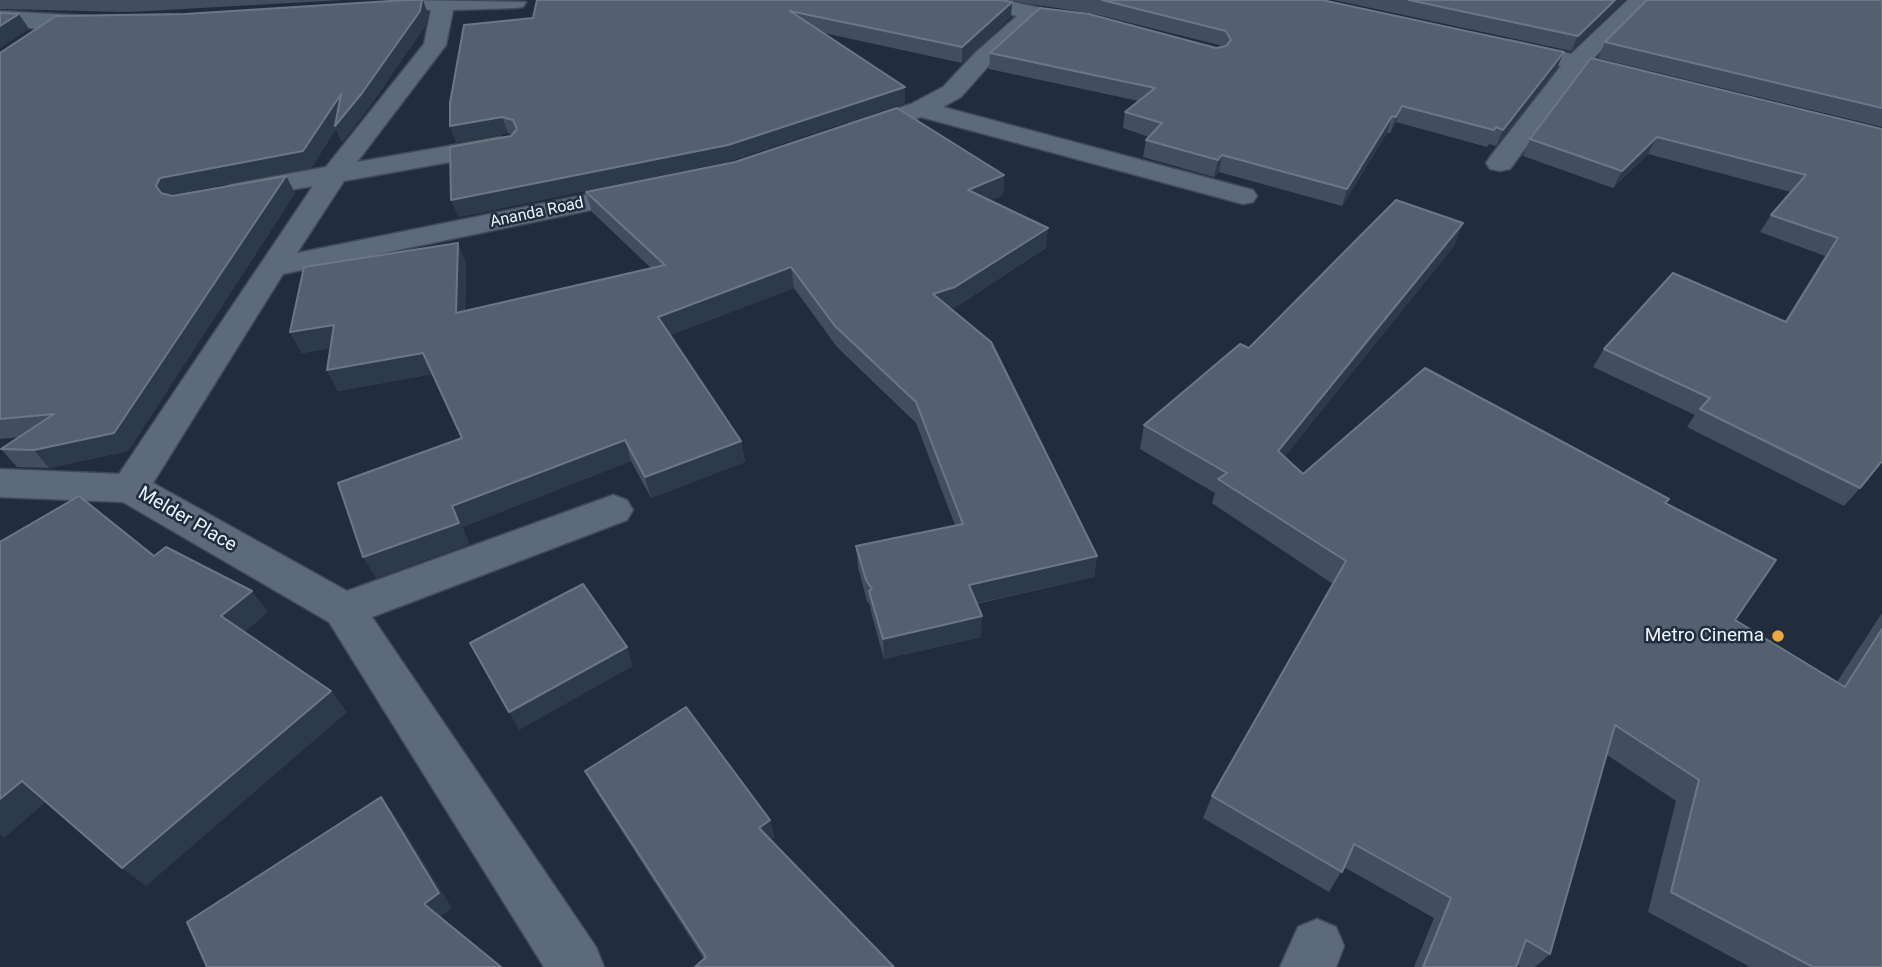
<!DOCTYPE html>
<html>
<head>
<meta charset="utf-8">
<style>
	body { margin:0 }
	canvas { display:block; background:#212d3d }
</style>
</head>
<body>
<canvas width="1882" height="967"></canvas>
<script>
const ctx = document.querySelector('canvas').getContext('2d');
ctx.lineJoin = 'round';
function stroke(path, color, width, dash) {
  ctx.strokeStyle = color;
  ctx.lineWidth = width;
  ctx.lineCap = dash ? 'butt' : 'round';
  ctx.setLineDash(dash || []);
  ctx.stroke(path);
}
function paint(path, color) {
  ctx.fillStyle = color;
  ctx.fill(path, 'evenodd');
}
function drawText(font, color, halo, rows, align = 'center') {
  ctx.font = font + ' Roboto,sans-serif';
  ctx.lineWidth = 5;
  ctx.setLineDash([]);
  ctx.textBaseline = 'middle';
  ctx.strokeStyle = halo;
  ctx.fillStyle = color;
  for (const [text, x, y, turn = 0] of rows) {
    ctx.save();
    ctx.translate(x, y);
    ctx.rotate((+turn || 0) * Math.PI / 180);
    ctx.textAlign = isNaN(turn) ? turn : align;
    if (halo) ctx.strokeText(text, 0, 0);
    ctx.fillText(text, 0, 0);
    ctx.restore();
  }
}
const minor = new Path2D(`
	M410 0 526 2 523 7 515 8 453 10 446 45 357 162 500 137 509 139 513 145 509 151 500 153 344 181 297 253 639 184 649 186 653 192 649 198 639 200 283 274 153 483 347 591 599 500 613 495 627 500 633 510 627 520 372 617 596 947 604 967H544L329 622 123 502 0 497V469L119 474 313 186 239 199 229 197 225 191 229 185 239 183 326 167 424 44 431 10 410 9 407 4Z
	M964 0H1004L1041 8 1044 13 991 63 961 97 943 107 1253 190 1257 196 1253 202 1243 204 921 117 867 136 858 138 849 136 845 130 849 124 911 104 943 87 975 53 1017 16 967 5Z
	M1628 0H1651L1593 59 1647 72 1650 77 1647 82 1638 84 1582 71 1510 169 1500 171 1490 169 1486 163 1490 157 1561 66 1501 52 1498 47 1501 42 1509 40 1571 54Z
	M0 11 107 17 110 22 107 27C73 35 34 28 0 25Z
	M1317 919 1336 927 1344 946 1336 967H1280L1298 927Z`);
stroke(minor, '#404b58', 3);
paint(minor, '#5d6a7c');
paint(new Path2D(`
	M0 0H343L129 12 0 9Z
	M537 0 1011 17 962 63 824 33 905 103 730 161 458 217 512 135 508 133 456 142 450 126 533 18Z
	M1006 0H1322L1557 68 1496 146 1489 144 1487 147 1396 122 1390 133H1387L1342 206 1219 172 1214 177 1143 157 1146 140 1149 137 1123 128 1125 112 1139 101 989 69 990 53 1216 48 1223 46 1095 14Z
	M1334 0H1624L1571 51Z
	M1882 0V127L1598 58 1605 42Z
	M428 14 425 26 368 109 342 142 336 129 311 168 170 195 169 196H172L286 176 295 193 128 451 49 468 17 467 1 449 20 437 0 439V53Z
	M1882 129 1860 488 1844 506 1687 427 1695 415 1593 367 1604 349 1785 321 1825 256 1760 232 1771 215 1791 192 1648 154 1613 188 1523 156 1530 139Z
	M1004 175 1003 195 990 200 1046 248 954 308 951 309 1097 556 1094 577 976 604 981 637 884 659 871 612 870 605 867 601 858 567 856 546 955 525 916 423 837 347 794 288 670 335 741 441 745 462 651 498 631 461 462 527 469 544 376 578 462 438 433 374 338 391 327 370 330 348 302 353 290 332 466 263 465 311 651 268 592 212 586 192Z
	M1463 223 1454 246 1284 457 1303 474 1669 499 1666 503 1735 620 1837 682 1882 613V967H1750L1648 912 1676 801 1607 755 1550 954 1535 967H1521L1517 965 1516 967H1414L1434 918 1344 867 1329 892 1203 818 1212 796 1333 584 1212 503 1215 493 1140 449 1144 425 1249 348Z
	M585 771 770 820 774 837 770 840 894 967 704 959 594 788Z`), '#424e5f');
paint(new Path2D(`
	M423 0 428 14 425 26 368 109 342 142 336 129 311 168 170 195 166 203 156 186 160 178 341 94Z
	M1615 0H1624L1571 51 1578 36Z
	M1012 2 1011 17 962 63V47Z
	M19 14 29 29 0 48V26Z
	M1564 52 1557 68 1496 146 1503 130Z
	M905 87V103L730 161 458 217 451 200Z
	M1402 106 1396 122 1390 133 1396 117Z
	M1392 116 1387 133 1342 206 1347 189Z
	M502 117 508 133 456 142 450 126Z
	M1657 137 1648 154 1613 188 1622 171Z
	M1222 155 1219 172 1214 177 1218 160Z
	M1004 175 1003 195 968 210V190Z
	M286 176 295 193 128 451 49 468 34 450Z
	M1463 223 1454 246 1270 475 1278 451Z
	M1048 228 1046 248 954 308 933 315V294Z
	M458 243 466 263 464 334 456 313Z
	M791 267 794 288 663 338 658 317Z
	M334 325 345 346 302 353 290 332Z
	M423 353 433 374 338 391 327 370Z
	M625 440 631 461 462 527 469 544 376 578 363 557 452 506Z
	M741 441 745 462 651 498 645 477Z
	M1097 556 1094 577 968 605 969 585Z
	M252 591 268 612 239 637 221 616Z
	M982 616 981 637 884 659 883 639Z
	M627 647 633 666 519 730 509 712Z
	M331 691 347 712 146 886 122 868Z
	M22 781 48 800 4 838 0 835V799Z
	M381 797 394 814 452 908 438 919 424 904Z
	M770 820 774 837 764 845 759 828Z`), '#2d3a4a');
const building = new Path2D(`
	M406 0H422L420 11 362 93 335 126 341 94 303 151 160 178 156 186 161 193 172 196 286 176 114 433 34 450 1 449 54 414 0 419V53L56 16 185 14Z
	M537 0H1001L1012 2 962 47 790 11 905 87 728 145 451 200 450 147 511 136 517 129 513 120 502 117 450 126V103L464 25 533 18Z
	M1102 0H1322L1564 52 1503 130 1496 127 1494 130 1402 106 1396 117 1392 116 1347 189 1222 155 1218 160 1146 140 1162 123 1125 112 1155 88 990 53 1040 8 1089 14 1216 48 1226 46 1231 40 1226 31Z
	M1409 0H1615L1578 36Z
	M1647 0H1882V108L1605 42Z
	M0 13 19 14 0 26Z
	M1591 58 1882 129V461L1860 488 1700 409 1710 398 1604 349 1673 273 1786 322 1838 238 1771 215 1806 175 1657 137 1622 171 1530 139Z
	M897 108 1004 175 968 190 1048 228 955 287 933 294 991 342 1097 556 969 585 982 616 883 639 869 591 872 589 866 580 856 546 963 524 916 402 835 326 791 267 658 317 741 441 645 477 625 440 452 506 459 523 363 557 338 483 462 438 423 353 327 370 334 325 290 332 304 267 458 243 456 313 665 265 586 192 735 162Z
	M1396 200 1463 223 1278 451 1303 474 1425 368 1669 499 1665 503 1776 560 1735 620 1845 687 1882 629V967H1813L1671 892 1699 780 1615 725 1550 954 1526 940 1516 967H1423L1451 898 1354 844 1342 872 1212 796 1346 561 1218 479 1227 473 1144 425 1240 344 1249 348Z
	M79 496 154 556 166 547 252 591 221 616 331 691 122 868 22 781 0 799V542Z
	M583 584 627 647 509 712 470 643Z
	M686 707 770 820 759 828 894 967H695L706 957 585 771Z
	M381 797 439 893 424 904 501 967H207L187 922Z`);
paint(building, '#546070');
stroke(building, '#6c7786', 2);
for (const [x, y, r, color] of [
	[1778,636,7,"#eda83b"]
]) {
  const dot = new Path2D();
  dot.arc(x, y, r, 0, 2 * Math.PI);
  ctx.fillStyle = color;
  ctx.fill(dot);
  stroke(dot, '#212d3d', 2.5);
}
drawText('16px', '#ecf4fe', '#212d3d', [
	["Ananda Road",537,213,-12]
]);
drawText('19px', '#ecf4fe', '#212d3d', [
	["Melder Place",187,520,30]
]);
drawText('19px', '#ecf4fe', '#212d3d', [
	["Metro Cinema",1764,636]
], 'right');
</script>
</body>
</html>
